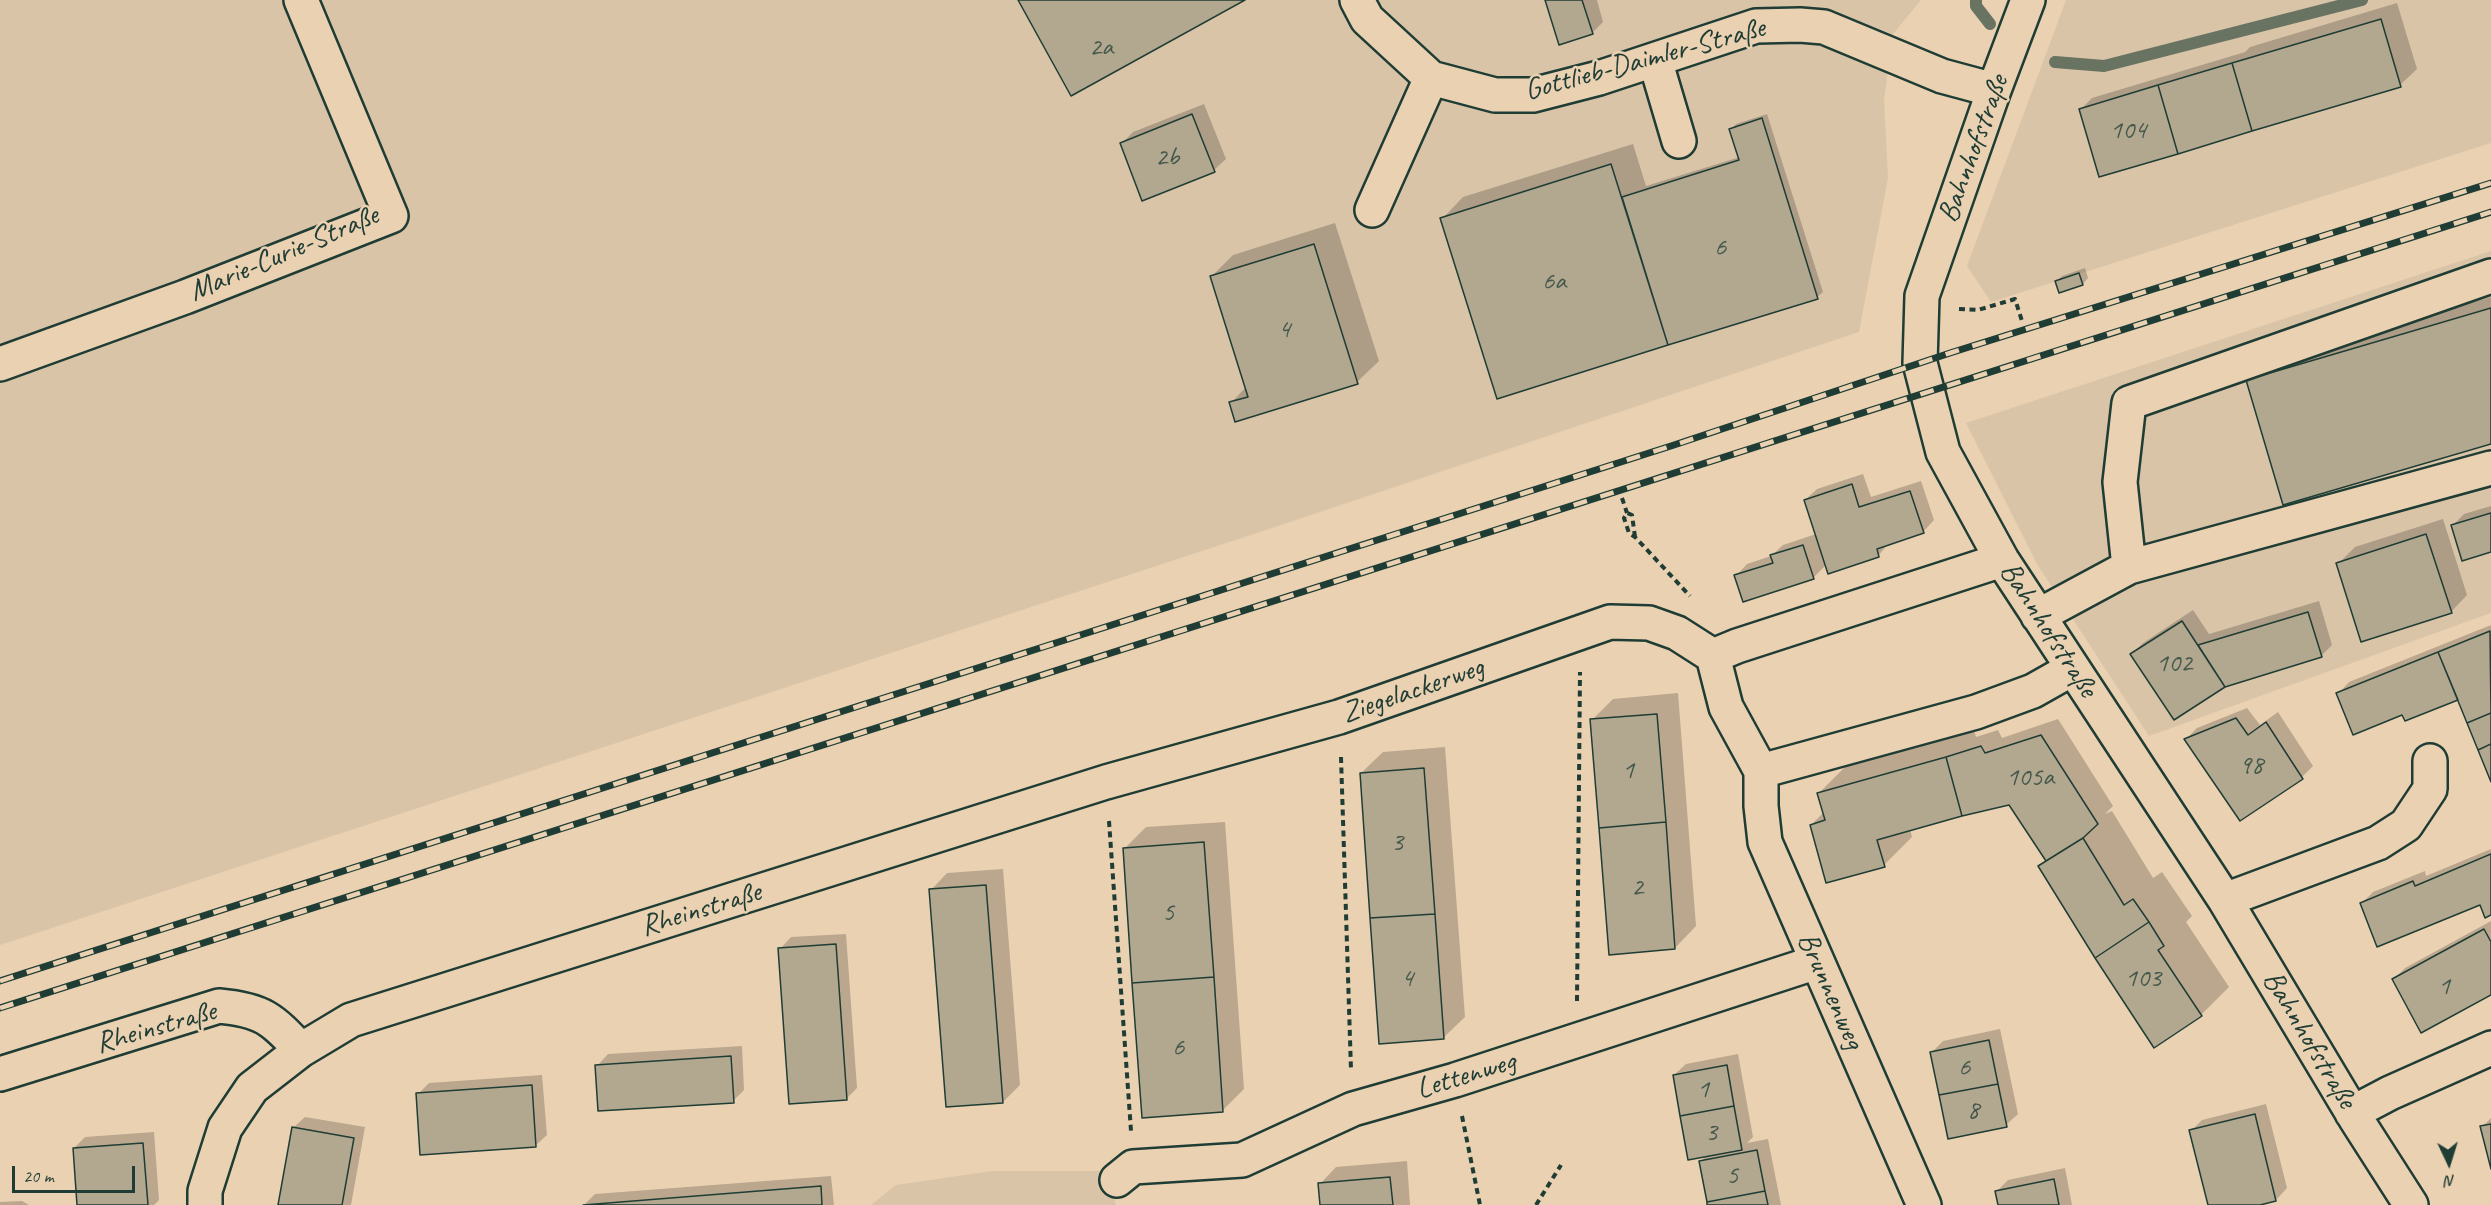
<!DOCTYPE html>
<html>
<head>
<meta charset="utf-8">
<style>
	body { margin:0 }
	#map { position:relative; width:2491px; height:1205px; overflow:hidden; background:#ead1b2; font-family:Caveat,sans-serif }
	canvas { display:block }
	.north { position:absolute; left:2419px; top:1133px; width:60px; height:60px; -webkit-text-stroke:4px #ead1b2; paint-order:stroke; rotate:176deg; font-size:16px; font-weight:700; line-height:24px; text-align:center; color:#1f3d34 }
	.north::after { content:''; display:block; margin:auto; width:21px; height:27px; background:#1f3d34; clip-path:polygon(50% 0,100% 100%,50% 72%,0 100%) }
	.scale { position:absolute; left:12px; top:1166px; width:123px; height:27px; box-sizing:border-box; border:3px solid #1f3d34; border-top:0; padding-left:8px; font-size:18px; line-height:21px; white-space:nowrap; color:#1f3d34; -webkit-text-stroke:4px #ead1b2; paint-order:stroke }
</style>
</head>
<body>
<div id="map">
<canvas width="2491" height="1205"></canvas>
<div class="north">N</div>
<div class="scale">20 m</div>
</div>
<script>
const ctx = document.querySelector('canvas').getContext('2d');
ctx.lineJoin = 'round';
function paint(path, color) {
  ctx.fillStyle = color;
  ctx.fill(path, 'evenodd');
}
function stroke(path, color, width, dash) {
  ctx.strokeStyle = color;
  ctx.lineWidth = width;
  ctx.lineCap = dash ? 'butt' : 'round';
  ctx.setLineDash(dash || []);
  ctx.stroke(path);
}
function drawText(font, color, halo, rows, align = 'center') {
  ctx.font = font + ' Caveat,sans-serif';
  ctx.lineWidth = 5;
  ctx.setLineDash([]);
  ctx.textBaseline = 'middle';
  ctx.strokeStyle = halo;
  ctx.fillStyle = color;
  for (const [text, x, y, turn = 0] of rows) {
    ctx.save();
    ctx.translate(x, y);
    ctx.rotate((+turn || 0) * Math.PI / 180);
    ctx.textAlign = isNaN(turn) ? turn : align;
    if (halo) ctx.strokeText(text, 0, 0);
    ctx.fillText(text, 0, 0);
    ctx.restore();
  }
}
paint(new Path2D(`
	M0 0H1921L1893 34 1884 100 1888 178 1859 332 1263 531 0 945Z
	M2066 0H2491V143L1991 302 1967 266Z
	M2491 251V613L2149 736 2037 564 1966 423Z
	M992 1171H1105L1116 1205H871L896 1185Z`), '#d9c4a8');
paint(new Path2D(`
	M1547 0H1597L1603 22 1592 33Z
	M2397 3 2417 69 2400 85 2080 110 2092 98 2245 52 2250 47Z
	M1204 104 1226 159 1214 170 1143 199 1121 144 1133 132Z
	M1767 114 1823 292 1817 297 1498 397 1442 219 1463 197 1633 144 1646 186 1740 157 1731 129 1736 124Z
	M1335 223 1379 361 1357 382 1231 403 1246 387 1211 277 1233 255Z
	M2085 268 2088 278 2083 284 2060 292 2057 281 2062 276Z
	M2491 297V442L2248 381 2264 364Z
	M1863 474 1871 497 1921 481 1934 520 1923 532 1889 543 1878 556 1826 565 1813 578 1736 576 1747 564 1771 556 1783 545 1816 534 1805 500 1817 489Z
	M2491 506V551L2453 525 2464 514Z
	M2443 519 2467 595 2451 612 2338 564 2355 547Z
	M2319 601 2332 645 2321 656 2225 685 2174 718 2132 654 2143 643 2193 610 2209 634Z
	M2491 625V778L2458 698 2403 713 2338 694 2349 682Z
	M1678 693 1696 926 1675 948 1592 720 1613 699Z
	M2247 708 2260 725 2278 712 2313 766 2302 777 2240 819 2186 739 2197 728Z
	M2058 719 2113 806 2105 814 2112 811 2153 878 2162 872 2192 916 2186 922 2229 987 2201 1015 2040 866 2047 860 2010 803 1910 829 1912 837 1884 865 1811 825 1824 812 1819 793 1847 765 1974 730 1976 737 1998 730 2002 738Z
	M1445 747 1465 1017 1443 1038 1361 773 1383 752Z
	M1225 822 1244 1089 1222 1111 1124 849 1146 827Z
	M2491 849V914L2481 903 2361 904 2373 892 2425 871 2426 876Z
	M1003 869 1020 1085 1003 1102 931 890 947 873Z
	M2491 921V993L2394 979 2405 968Z
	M846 934 857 1088 846 1099 780 949 791 937Z
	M2000 1029 2018 1114 2006 1125 1932 1052 1943 1041Z
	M742 1046 744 1090 733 1101 597 1066 608 1054Z
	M1738 1054 1753 1137 1747 1143 1768 1139 1781 1205H1709L1701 1161 1707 1155 1674 1075 1686 1064Z
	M542 1075 547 1135 535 1146 418 1094 429 1083Z
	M2266 1104 2287 1188 2276 1200 2254 1205H2209L2191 1131 2202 1120Z
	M305 1117 365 1127 351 1205H279L293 1128Z
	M2491 1118V1163L2482 1127Z
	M154 1132 159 1200 154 1205H78L74 1148 85 1137Z
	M1407 1161 1410 1205H1321L1320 1184 1336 1167Z
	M2065 1168 2072 1205H1999L1996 1192 2008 1180Z
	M831 1176 834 1205H584L595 1194Z
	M22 1201 29 1205H0V1202Z`), '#0003');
stroke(new Path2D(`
	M1976 0V6L1990 24
	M2055 62 2104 66 2362 0`), '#687362', 12);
const building = new Path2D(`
	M1018 0H1245L1071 96Z
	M1545 0H1582L1593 34 1559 45Z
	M2381 19 2401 87 2252 131 2232 63Z
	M2232 63 2252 131 2178 154 2158 85Z
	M2158 85 2178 154 2099 177 2079 109Z
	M1192 114 1215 172 1142 201 1120 143Z
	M1762 118 1818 299 1668 345 1622 197 1739 160 1729 129Z
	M1611 164 1668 345 1497 399 1440 218Z
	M1314 244 1358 384 1235 422 1229 402 1248 397 1210 276Z
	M2079 273 2083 285 2059 293 2055 281Z
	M2491 308V444L2283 505 2246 380Z
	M1852 484 1859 507 1910 491 1924 533 1877 549 1879 557 1828 574 1804 500Z
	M2491 513V552L2462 561 2451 525Z
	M2426 534 2452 613 2361 642 2336 563Z
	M1803 545 1814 579 1743 602 1734 575 1773 563 1770 555Z
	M2308 612 2322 657 2225 687 2198 645Z
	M2182 621 2225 687 2174 720 2130 654Z
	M2490 631 2491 713 2467 723 2438 652Z
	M2438 652 2458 700 2405 721 2402 715 2353 735 2336 693Z
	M2491 713V744L2478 750 2467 723Z
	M1657 714 1666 822 1599 828 1590 719Z
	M2236 718 2248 735 2266 722 2303 779 2240 821 2184 739Z
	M2041 735 2098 824 2083 838 2046 861 2009 805 1962 816 1946 757 1981 746 1985 753Z
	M2491 744V782L2478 750Z
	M1946 757 1962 816 1877 840 1885 867 1826 883 1810 825 1825 820 1817 793Z
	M1424 768 1435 914 1370 918 1360 773Z
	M1666 822 1675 949 1609 955 1599 828Z
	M2083 838 2124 905 2133 899 2149 922 2095 958 2038 866Z
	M1204 842 1214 977 1132 983 1123 848Z
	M2491 854V915L2485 918 2480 905 2377 947 2360 903 2413 881 2415 886Z
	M986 885 1003 1103 946 1107 929 889Z
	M1435 914 1444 1039 1379 1044 1370 918Z
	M2149 922 2164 946 2158 950 2202 1016 2154 1048 2095 958Z
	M2484 929 2491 942V995L2421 1033 2392 979Z
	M836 944 847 1100 789 1104 778 948Z
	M1214 977 1223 1112 1142 1118 1132 983Z
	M1989 1040 1998 1084 1939 1095 1930 1052Z
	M731 1056 734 1103 598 1111 595 1065Z
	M1727 1065 1734 1106 1680 1116 1673 1075Z
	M1998 1084 2007 1127 1948 1139 1939 1095Z
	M532 1085 536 1147 420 1155 416 1093Z
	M1734 1106 1742 1150 1688 1160 1680 1116Z
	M2255 1114 2276 1201 2260 1205H2208L2189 1130Z
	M2491 1124V1169L2480 1126Z
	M292 1127 354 1138 342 1205H278Z
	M143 1143 148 1205H77L73 1148Z
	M1757 1150 1765 1191 1707 1202 1699 1161Z
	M1390 1177 1393 1205H1320L1318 1183Z
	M2054 1179 2059 1205H1998L1995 1191Z
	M821 1186 822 1205H583Z
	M1765 1191 1768 1205H1707V1202Z`);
paint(building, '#b2a78f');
stroke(building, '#1f3d34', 1.5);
const minor = new Path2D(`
	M1357 0 1367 19 1431 78 1495 95H1533L1599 78 1756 26 1800 25 1824 27 1942 76 1994 90
	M2028 0 1994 90 1922 296 1920 363 1943 452 2002 560 2225 900 2356 1119 2411 1205
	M1655 60 1679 141
	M1372 210 1431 78
	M0 364 185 297 391 216 301 0
	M2002 560 1737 646 1713 656 1726 707 1761 771 1976 712 2033 691 2072 669
	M2129 567 2120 482 2129 403 2491 276
	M2038 616 2129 567 2491 468
	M1761 771V806L1765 842 1924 1205
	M2225 900 2378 843 2406 825 2430 789V761
	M0 1074 219 1006C263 1010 272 1019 301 1050
	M2352 1113 2390 1093 2491 1048
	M1117 1180 1133 1167 1242 1160 1353 1109 1455 1080 1817 962
	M205 1205V1191L225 1128 252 1088 301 1050 351 1020 1106 782 1339 717 1610 622 1649 623 1677 633 1713 656`);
stroke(minor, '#1f3d34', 38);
stroke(new Path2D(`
	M1959 309 1978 310 2015 299 2022 321
	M1622 498 1627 513
	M1635 537 1632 515 1627 513 1624 518 1629 533 1635 537 1690 596
	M1341 757 1351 1070
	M1109 821 1131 1131
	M1577 1001 1580 672
	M1462 1116 1480 1205
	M1536 1205 1561 1165`), '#1f3d34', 4, [6, 4.5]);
stroke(minor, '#ead1b2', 33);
const rail = new Path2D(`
	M0 981 1674 445 1950 353 2491 183
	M0 1008 2491 212`);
stroke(rail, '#1f3d34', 7);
stroke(rail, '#ead1b2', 4.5, [14]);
drawText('27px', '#44584b', null, [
	["2a",1101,48],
	["104",2128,131],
	["2b",1167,158],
	["6",1720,248],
	["6a",1554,282],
	["4",1284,330],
	["102",2174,664],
	["98",2251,766],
	["1",1628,771],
	["105a",2030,778],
	["3",1397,843],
	["2",1637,888],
	["5",1168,913],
	["4",1407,979],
	["103",2143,979],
	["1",2444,987],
	["6",1178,1048],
	["6",1964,1068],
	["1",1703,1090],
	["8",1973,1111],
	["3",1711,1133],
	["5",1732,1176]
]);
drawText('30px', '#1f3d34', '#ead1b2', [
	["Gottlieb-Daimler-Straße",1645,60,-15],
	["Bahnhofstraße",1974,149,-70],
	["Marie-Curie-Straße",284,254,-23],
	["Bahnhofstraße",2048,630,57],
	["Ziegelackerweg",1413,691,-19],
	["Rheinstraße",701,910,-17],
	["Brunnenweg",1830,991,66],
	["Rheinstraße",156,1028,-16],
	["Bahnhofstraße",2309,1040,59],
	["Lettenweg",1466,1076,-17]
]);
</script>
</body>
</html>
